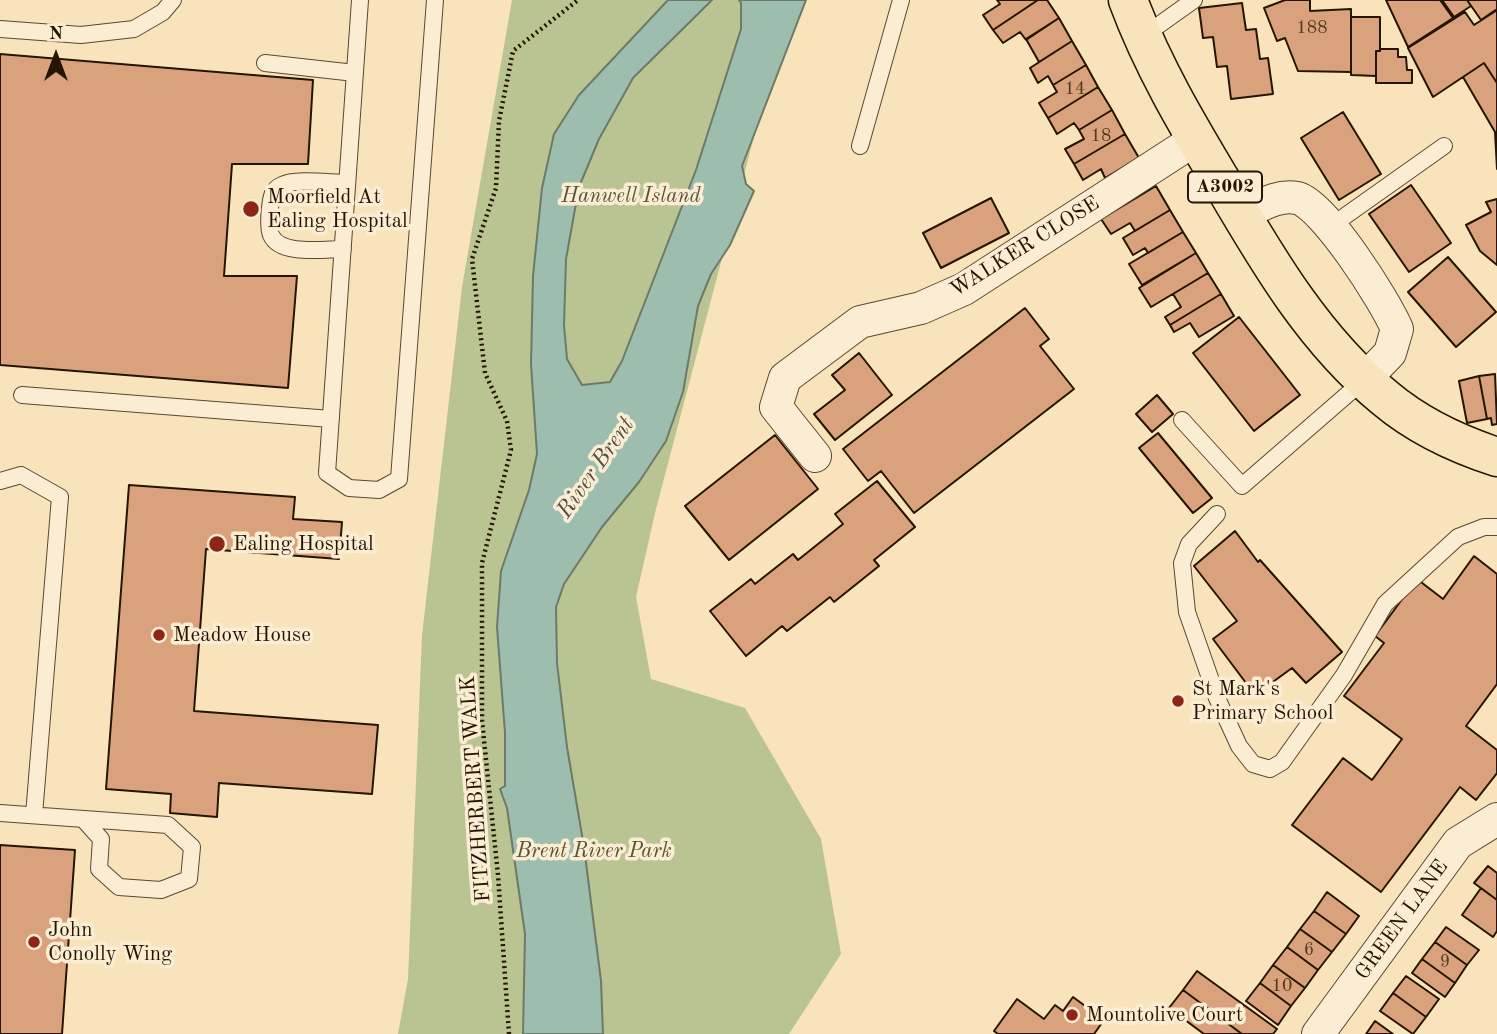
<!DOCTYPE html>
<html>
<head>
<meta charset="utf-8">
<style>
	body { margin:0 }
	#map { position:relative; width:1497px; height:1034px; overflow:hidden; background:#f8e3bb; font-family:"Old Standard TT",serif }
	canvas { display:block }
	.north { position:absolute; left:21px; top:21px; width:70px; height:70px; -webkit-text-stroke:5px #faedd3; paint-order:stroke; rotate:0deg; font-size:19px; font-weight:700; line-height:28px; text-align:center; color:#251500 }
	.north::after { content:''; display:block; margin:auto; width:24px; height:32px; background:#251500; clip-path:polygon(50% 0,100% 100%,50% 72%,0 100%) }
</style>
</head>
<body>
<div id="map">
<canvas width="1497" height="1034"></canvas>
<div class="north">N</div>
</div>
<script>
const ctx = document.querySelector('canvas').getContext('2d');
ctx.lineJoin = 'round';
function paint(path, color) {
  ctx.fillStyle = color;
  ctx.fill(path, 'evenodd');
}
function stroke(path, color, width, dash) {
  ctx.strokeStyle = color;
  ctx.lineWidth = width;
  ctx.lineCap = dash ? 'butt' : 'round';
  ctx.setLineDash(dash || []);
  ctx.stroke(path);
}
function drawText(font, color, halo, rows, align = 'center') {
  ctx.font = font + ' "Old Standard TT",serif';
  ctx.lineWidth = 7;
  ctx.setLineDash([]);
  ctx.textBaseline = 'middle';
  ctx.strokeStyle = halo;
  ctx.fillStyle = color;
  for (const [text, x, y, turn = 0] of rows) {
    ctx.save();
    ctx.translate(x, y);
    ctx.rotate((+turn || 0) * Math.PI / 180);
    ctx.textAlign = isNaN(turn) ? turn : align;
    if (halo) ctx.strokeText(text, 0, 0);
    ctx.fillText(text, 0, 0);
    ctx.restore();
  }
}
paint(new Path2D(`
	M512 0H790L656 509 636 597 651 679 745 708 821 839 841 954 789 1034H398L408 979 422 635 462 287Z`), '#bac492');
const water = new Path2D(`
	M668 0H712L633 78 599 139 579 187 566 259 564 325 567 359 582 385 610 382 622 361 696 170 741 29V3L739 0H806L742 166 746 184 754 191 730 245 711 274 698 306 683 392 666 441 639 482 602 527 564 584 556 607 557 663 567 747 584 847 601 981 603 1034H523L525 934 507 808 500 789 505 786V733L497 627 501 571 529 490 537 454 531 364 533 276 542 188 554 134 579 95Z`);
paint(water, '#9dbeae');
stroke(water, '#6d7a68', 2);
const building = new Path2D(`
	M997 0H1038L993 30 983 15 1000 4Z
	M1038 0H1047L1059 18 1026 40 1020 32 1003 43 993 30Z
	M1285 0H1310V11L1351 9V72L1298 71 1285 38 1277 41 1264 8Z
	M1386 0H1440L1453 18 1408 47Z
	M1442 0H1467L1471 6 1454 17Z
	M1467 0H1497V9L1481 20Z
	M1242 3 1246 30 1256 29 1260 59 1268 58 1273 94 1231 99 1227 66 1217 67 1213 37 1203 38 1199 8Z
	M1497 10V83L1484 63 1433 97 1408 48 1465 12 1474 25Z
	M1351 17H1380V51H1376V76L1351 75Z
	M1059 18 1072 41 1039 62 1026 39Z
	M1072 41 1086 65 1053 85 1048 76 1038 83 1030 68Z
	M1380 49H1398V57H1406L1407 70H1412V83H1376V51H1380Z
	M0 54 313 80 308 164H232L224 276H297L288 388 0 365Z
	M1484 63 1497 83V169L1495 132 1463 77Z
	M1086 65 1098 87 1048 118 1039 103 1057 92 1053 85Z
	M1098 87 1112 110 1079 130 1074 123 1057 134 1048 118Z
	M1112 110 1125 134 1074 164 1065 149 1084 139 1079 130Z
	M1343 112 1381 174 1339 200 1301 138Z
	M1125 134 1139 158 1105 178 1101 169 1083 180 1074 164Z
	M1411 185 1451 243 1409 272 1369 214Z
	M1156 186 1170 210 1135 231 1130 223 1111 234 1101 219Z
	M991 198 1009 233 941 268 923 233Z
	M1497 199V265L1480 251 1466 225 1491 212 1486 202Z
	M1170 210 1183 232 1148 253 1145 248 1133 255 1123 238Z
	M1183 232 1196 253 1142 285 1129 264Z
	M1196 253 1208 273 1151 307 1139 288Z
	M1448 257 1496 312 1456 347 1408 292Z
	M1208 273 1221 294 1170 325 1165 317 1181 307 1173 294Z
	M1221 294 1234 316 1199 337 1190 323 1174 332 1170 325Z
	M1025 308 1049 339 1040 346 1074 389 914 513 881 471 868 481 843 449Z
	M1239 317 1300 395 1254 431 1193 353Z
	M859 353 892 395 835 440 814 414 845 390 832 375Z
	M1495 374 1497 424 1492 425 1491 418 1487 419 1479 376Z
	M1479 376 1487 419 1467 423 1459 381Z
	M1157 395 1173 414 1152 432 1136 414Z
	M1158 433 1212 498 1193 513 1139 448Z
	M775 435 818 489 729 560 685 506Z
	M877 481 915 527 874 560 879 566 834 602 830 597 787 631 782 626 746 656 710 611 751 579 755 584 793 554 798 560 843 524 835 514Z
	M129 485 295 497 293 519 342 522 339 559 206 549 194 711 378 725 372 794 219 783 217 817 170 813 171 794 106 789Z
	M1235 531 1258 562 1260 560 1342 652 1306 683 1292 668 1255 695 1213 639 1237 621 1194 566Z
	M1474 556 1497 574V684L1466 726 1497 750V773L1476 800 1460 787 1381 892 1292 825 1343 758 1372 780 1402 739 1344 696 1384 643 1375 636 1417 579 1443 599Z
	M0 845 75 850 62 1034H0Z
	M1488 866 1497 873V900L1474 883Z
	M1481 888 1497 900V931L1493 937 1462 915Z
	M1327 892 1359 916 1346 934 1314 911Z
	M1314 911 1346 934 1332 952 1300 929Z
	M1446 927 1479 950 1467 965 1435 942Z
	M1300 929 1332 952 1318 970 1287 947Z
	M1435 942 1467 965 1455 983 1422 959Z
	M1287 947 1318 970 1305 988 1273 965Z
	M1422 959 1455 983 1445 997 1412 973Z
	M1273 965 1305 988 1291 1006 1260 983Z
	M1197 971 1277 1029 1273 1034H1242L1183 990Z
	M1406 976 1439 999 1426 1017 1393 993Z
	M1260 983 1291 1006 1278 1025 1246 1001Z
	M1183 990 1242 1034H1204L1169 1008Z
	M1393 993 1426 1017 1413 1034 1380 1011Z
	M1073 997 1104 1020 1094 1034H998L994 1031 1017 999 1044 1019 1055 1005 1063 1011Z
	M1375 1021 1393 1034H1366Z`);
paint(building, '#d9a27c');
stroke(building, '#251500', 2);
const service = new Path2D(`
	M360 0 327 473 349 488 379 490 399 479 435 0
	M0 29 81 35 134 29 163 12 173 0
	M1142 37 1194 0
	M265 63 355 73
	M860 146 901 0
	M1331 226 1444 146
	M343 249C324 249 280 256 271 235 268 227 269 217 270 208 271 198 272 189 282 185 296 178 330 183 347 183
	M22 395 331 419
	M1182 420 1242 486 1364 380
	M0 481 21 475 60 497 34 815
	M1217 514 1189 544 1182 563 1187 612 1217 698 1239 746 1253 764 1270 769 1282 762 1344 675 1385 604 1458 537 1484 527H1497
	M0 813 168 825 192 847 189 879 161 890 119 887 99 869 101 839 83 819`);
const minor = new Path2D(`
	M1241 215C1259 207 1277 194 1297 198 1323 203 1386 302 1397 329L1390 353 1364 380
	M815 456 776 407 785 378 860 322 921 308 964 289 1196 139
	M1318 1034 1458 843 1497 819`);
const primary = new Path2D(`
	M1128 0C1152 65 1187 124 1223 184 1268 261 1315 341 1385 398 1417 425 1457 444 1497 457`);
stroke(service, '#5a482f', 18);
stroke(minor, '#5a482f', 34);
stroke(primary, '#251500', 41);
stroke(new Path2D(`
	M509 1034 498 875 482 721V563L511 450 507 421 485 373 472 259 496 188 499 121 513 51 578 0`), '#251500', 4.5, [2, 3.5]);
stroke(service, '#faedd3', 16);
stroke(minor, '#faedd3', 32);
stroke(primary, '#f8e3bb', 38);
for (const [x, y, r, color] of [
	[251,209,9,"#8f2418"],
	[217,544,9,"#8f2418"],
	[159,635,7,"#8f2418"],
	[1178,701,7,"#8f2418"],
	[34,942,7,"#8f2418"],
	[1072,1015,7,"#8f2418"]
]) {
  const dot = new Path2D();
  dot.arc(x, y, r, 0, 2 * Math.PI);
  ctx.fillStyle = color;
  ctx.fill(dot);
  stroke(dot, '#faedd3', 2.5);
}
drawText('18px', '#52381f', null, [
	["188",1312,28],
	["14",1075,89],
	["18",1101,136],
	["6",1309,950],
	["9",1445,962],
	["10",1282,986]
]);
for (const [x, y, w] of [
	[1225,187,74]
]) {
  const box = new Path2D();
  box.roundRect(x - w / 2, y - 15.5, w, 31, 5);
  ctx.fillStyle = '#faedd3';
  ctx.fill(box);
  stroke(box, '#251500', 2);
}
drawText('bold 19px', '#251500', null, [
	["A3002",1225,187]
]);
drawText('italic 21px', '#595233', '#faedd3', [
	["Hanwell Island",631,196],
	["Brent River Park",594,851]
]);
drawText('21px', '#251500', '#faedd3', [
	["Moorfield At",267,197],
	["Ealing Hospital",267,221],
	["Ealing Hospital",233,544],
	["Meadow House",173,635],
	["St Mark's",1192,689],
	["Primary School",1192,713],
	["John",48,930],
	["Conolly Wing",48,954],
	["Mountolive Court",1086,1015]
], 'left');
drawText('21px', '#251500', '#faedd3', [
	["WALKER CLOSE",1025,247,-32],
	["FITZHERBERT WALK",476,789,-94],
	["GREEN LANE",1402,920,-54]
]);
drawText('italic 23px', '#4f503d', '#faedd3', [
	["River Brent",596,468,-55]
]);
</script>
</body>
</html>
